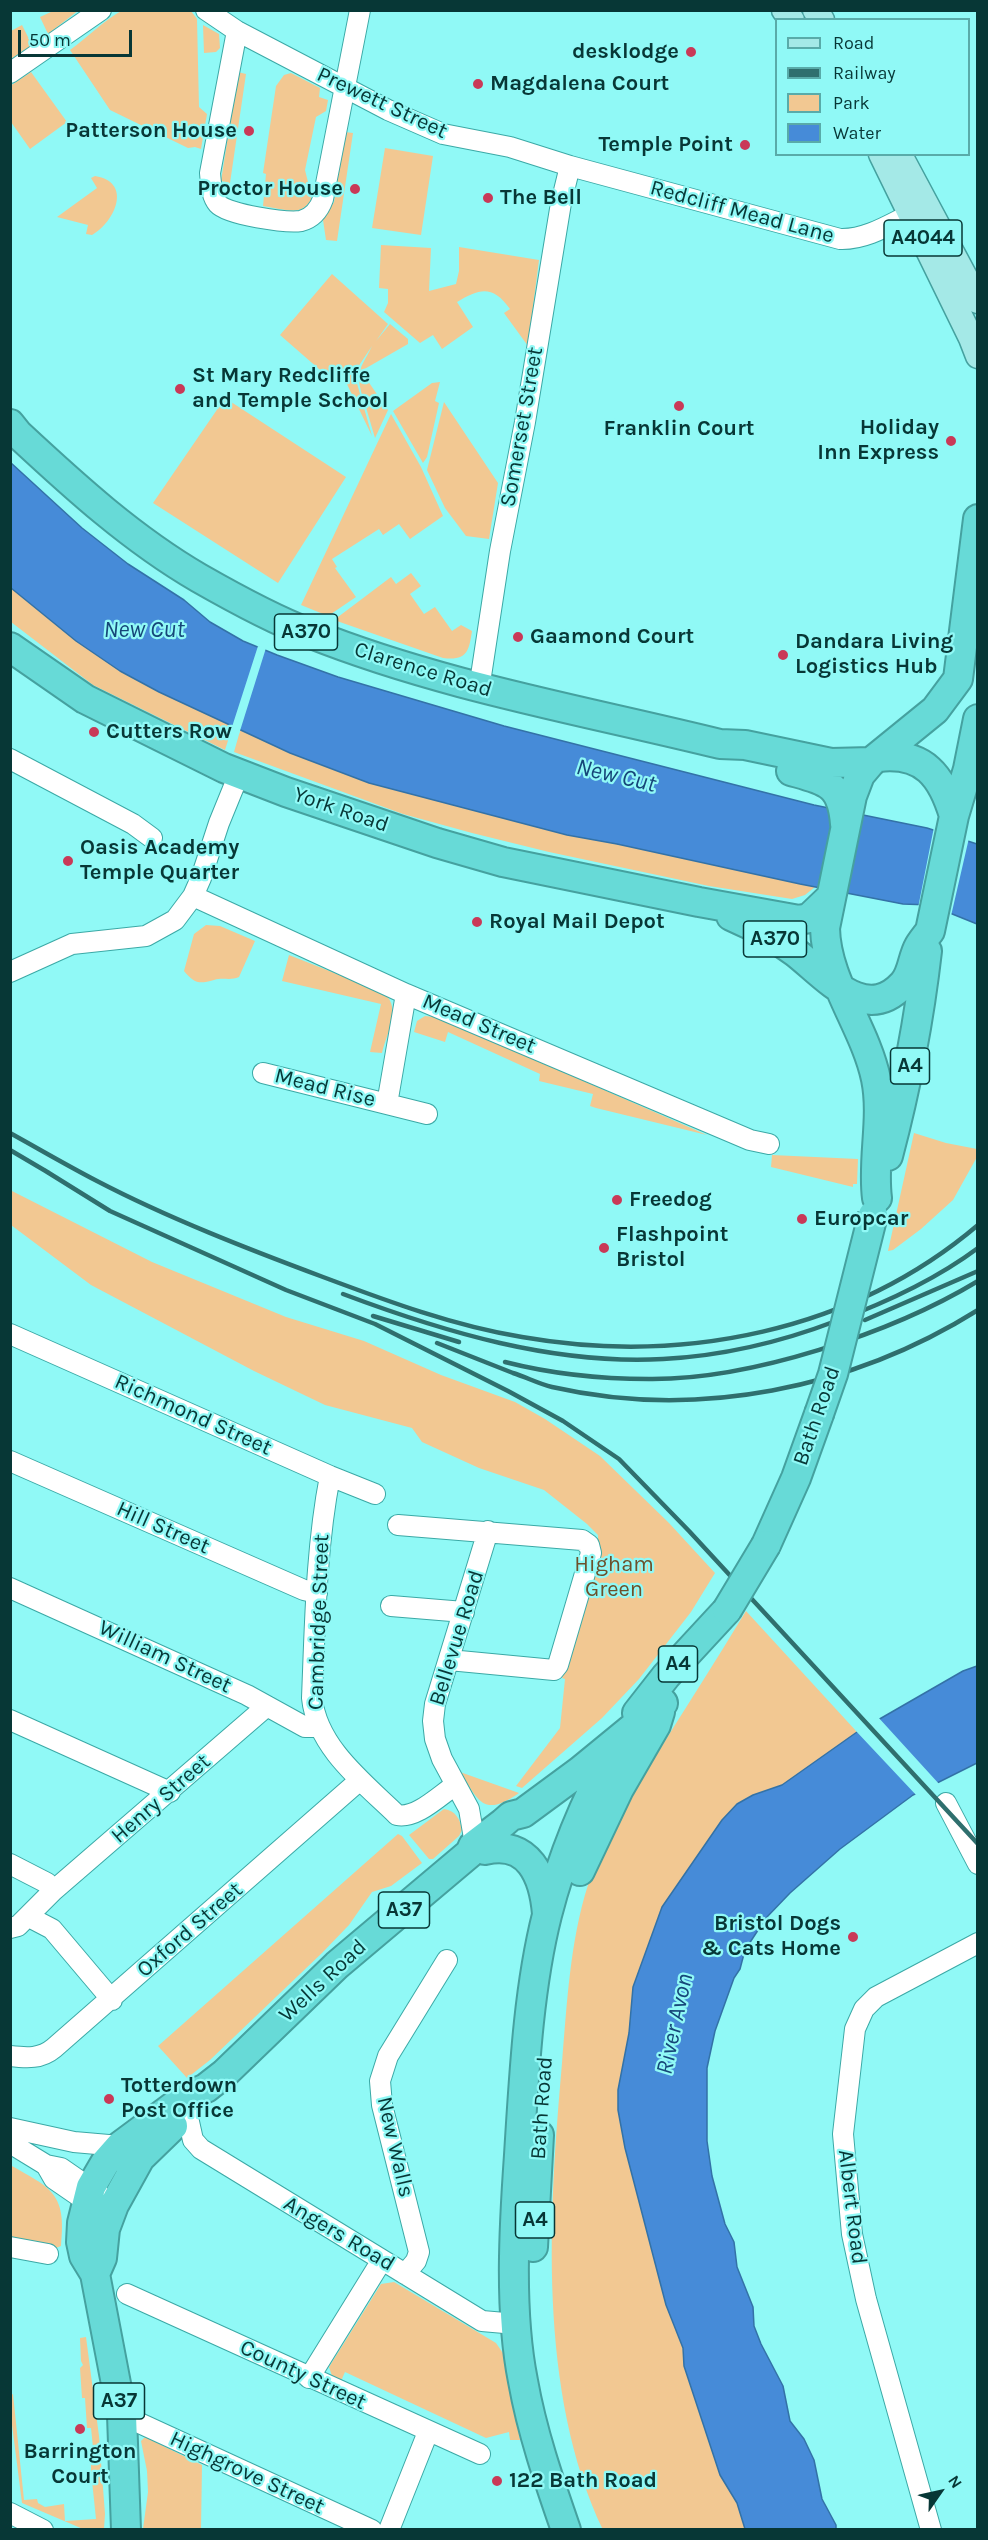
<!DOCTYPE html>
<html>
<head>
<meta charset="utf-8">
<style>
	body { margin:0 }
	#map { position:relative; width:988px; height:2540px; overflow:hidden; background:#90f9f6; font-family:Karla,sans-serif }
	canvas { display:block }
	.frame { position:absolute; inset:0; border:12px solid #073736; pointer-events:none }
	.legend { position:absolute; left:775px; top:18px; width:195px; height:138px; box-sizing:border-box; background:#90f9f6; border:2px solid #59aba9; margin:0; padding:8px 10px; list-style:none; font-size:18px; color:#073736 }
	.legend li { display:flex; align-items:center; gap:12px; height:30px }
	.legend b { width:30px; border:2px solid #59aba9 }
	.north { position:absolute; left:910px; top:2462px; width:60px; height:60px; -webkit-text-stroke:4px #90f9f6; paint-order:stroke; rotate:56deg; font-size:16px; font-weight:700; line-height:24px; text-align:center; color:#073736 }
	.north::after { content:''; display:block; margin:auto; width:21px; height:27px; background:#073736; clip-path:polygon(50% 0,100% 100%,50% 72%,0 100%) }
	.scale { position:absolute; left:18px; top:30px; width:114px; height:27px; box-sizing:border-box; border:3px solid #073736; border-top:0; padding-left:8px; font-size:18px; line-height:21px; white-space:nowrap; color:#073736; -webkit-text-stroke:4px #90f9f6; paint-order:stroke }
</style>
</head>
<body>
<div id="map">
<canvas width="988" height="2540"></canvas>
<div class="frame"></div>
<ul class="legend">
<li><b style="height:8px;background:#a4e9e7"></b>Road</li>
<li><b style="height:8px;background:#2f6f6e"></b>Railway</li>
<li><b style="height:16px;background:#f2c892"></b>Park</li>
<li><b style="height:16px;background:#468bd8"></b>Water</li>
</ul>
<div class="north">N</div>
<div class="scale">50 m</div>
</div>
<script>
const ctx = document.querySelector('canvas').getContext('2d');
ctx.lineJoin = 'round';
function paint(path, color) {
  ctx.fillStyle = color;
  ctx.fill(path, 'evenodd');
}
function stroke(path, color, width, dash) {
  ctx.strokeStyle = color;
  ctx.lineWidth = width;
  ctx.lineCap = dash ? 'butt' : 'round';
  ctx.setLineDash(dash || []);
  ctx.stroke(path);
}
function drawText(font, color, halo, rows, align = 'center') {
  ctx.font = font + ' Karla,sans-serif';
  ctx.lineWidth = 4.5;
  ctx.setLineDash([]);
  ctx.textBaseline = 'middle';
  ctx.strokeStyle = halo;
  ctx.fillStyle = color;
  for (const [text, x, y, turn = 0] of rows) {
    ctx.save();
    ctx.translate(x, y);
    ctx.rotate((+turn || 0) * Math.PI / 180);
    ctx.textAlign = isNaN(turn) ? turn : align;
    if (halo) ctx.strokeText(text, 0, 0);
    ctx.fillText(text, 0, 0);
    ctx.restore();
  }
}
paint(new Path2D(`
	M79 10 48 34 40 17 53 11Z
	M123 10 191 11 197 19 199 107 207 114 201 149 195 147 188 148 110 110 70 50C88 37 103 21 123 10Z
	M22 25 32 45 11 59V31Z
	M203 25 219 34 220 48 216 52 204 53Z
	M31 72 67 122 30 149 11 122 10 86Z
	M238 72 246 74 230 183 221 181Z
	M291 73 320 88 319 97 328 100 326 111 316 117 305 170 308 182 315 187C308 220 289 210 263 206L266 174 263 173 276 86 284 75Z
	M345 132 353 133 337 241 326 240 323 220 334 202Z
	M385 148 433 156 421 235 372 228Z
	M95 176C133 182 115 222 92 235L86 234 88 225 57 217 97 188 91 178Z
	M381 245 431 248 429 291 456 284 459 271V247L539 260 528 346 504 313 510 309C493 285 480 288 457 302L473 327 442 349 433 335 420 343 384 312 388 303V289L379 288Z
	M332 274 388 324 376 341 390 324 408 339V344L361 371 383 403 364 402C355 370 358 374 372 346L354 373 372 436 344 378 347 370 335 383 280 335Z
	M440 382 435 401 439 403 427 457 423 463 393 411 432 383Z
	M225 398 346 477 278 583 153 503Z
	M444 402 498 483 489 539 466 536 445 508 427 470Z
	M365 404 384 405 388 410 375 438Z
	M391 414 421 467 443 516 410 539 399 524 383 535 379 529 332 559 337 567 335 568 356 597 328 616 301 605Z
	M10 561 896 882 977 924 929 905 903 904 815 887 805 895 792 899 709 886 549 852 472 833 403 814 234 752 240 731 232 728 225 750 93 685 11 622Z
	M411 573 421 586 410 594 424 614 435 607 452 631 461 625 472 631C469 651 467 661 443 658L334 620 391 577 396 584Z
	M206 925 220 926 255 941 239 977C230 981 223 977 214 980 199 984 195 984 184 971L194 934Z
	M289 955 380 991C404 1004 387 1032 382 1053L370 1052 381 1004 282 981Z
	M425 1016 434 1017 467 1030 707 1135 596 1108 590 1106 593 1094 539 1081 540 1074 448 1032 445 1042 414 1032 417 1021Z
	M914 1133 946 1143 977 1149V1157L953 1200 921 1229 893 1250 888 1251Z
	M772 1155 858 1159 857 1184H853V1187L771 1167Z
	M10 1190 152 1262 286 1317 364 1341 441 1375 515 1402 545 1419 600 1456 669 1523 715 1573 691 1612 639 1679 602 1718 522 1788 516 1786 560 1728 565 1679 562 1678 598 1548V1535L587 1524 544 1490 479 1468 422 1442 412 1428 325 1405 254 1371 91 1285 11 1225Z
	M746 1611 857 1732 963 1671 977 1666 672 1968 770 2529 603 2530C537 2390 549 2213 562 2063 567 2004 570 1941 588 1885 603 1840 628 1799 653 1760 684 1710 716 1661 746 1611Z
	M460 1772 519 1793C483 1818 479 1801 460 1772Z
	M444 1809C456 1811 460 1819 462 1830L459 1836 433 1859H429L409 1835Z
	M398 1834 402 1836 422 1863 391 1886 372 1892 349 1925 322 1953 210 2060 187 2078 158 2046Z
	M10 2165C51 2188 67 2193 61 2246L56 2248 11 2240Z
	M394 2282 496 2343 507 2359 520 2440H510L509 2432 486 2438 345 2372 341 2381 332 2376 329 2367 381 2284Z
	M86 2337 99 2436 105 2514 104 2529H83L22 2503 11 2417V2395L13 2394 24 2500 37 2499 38 2503 45 2507 64 2504 65 2521 96 2519 91 2471V2458L94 2457 91 2428H87L85 2398H82L80 2368 83 2365 81 2361 80 2338Z
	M145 2437 202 2465 201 2529H143L148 2492 147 2471 141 2441Z`), '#f2c892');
const water = new Path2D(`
	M10 462 82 528 128 564 184 600 210 622 243 641 277 655 338 677 504 726 814 805 927 828 977 844V924L930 905 903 904 800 884 617 844 567 835 369 783 290 753 159 692 120 671 76 641 11 588Z
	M977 1666V1763L913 1795 840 1849 790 1893 766 1918 745 1950 740 1969 734 1978 715 2031 707 2068V2141L712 2176 725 2224 734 2242 737 2267 753 2307 754 2326 761 2344 783 2386 790 2421 804 2439 814 2460 822 2499 836 2525V2529H745L737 2503 720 2475 684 2366 683 2348 666 2305 625 2148 618 2110V2090L629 2033 633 1987 662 1907 722 1820 737 1804 753 1795 782 1785 857 1732 963 1671Z`);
paint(water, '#468bd8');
stroke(water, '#3372a7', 1.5);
paint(new Path2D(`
	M258 646 266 648 239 734 231 730Z
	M934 827 969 838 951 916 929 908H918Z
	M878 1717 940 1785 917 1796 855 1730Z`), '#90f9f6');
const minor = new Path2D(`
	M206 10 237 31 388 110 443 134 510 147 570 166 840 239C865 240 889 225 911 214
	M237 31 210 173C211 183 211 196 218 204 228 215 286 223 301 221 313 218 319 210 323 199L360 10
	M10 73 101 10
	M479 689 500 551 525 422 561 203 570 166
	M10 759 133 824 152 838
	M193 896 406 994 750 1140 769 1144
	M10 972 72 944 146 936 175 920 193 896 201 878 219 823 239 774
	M263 1073 427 1114
	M387 1104 406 994
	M10 1334 330 1476 375 1494
	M10 1461 304 1590 317 1593
	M330 1476C316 1548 315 1624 312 1698 317 1747 363 1782 397 1815 416 1819 439 1796 454 1786
	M398 1525 582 1540 589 1545 591 1553 558 1665 554 1670 449 1660
	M10 1588 247 1695 305 1727H318
	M391 1606 464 1612
	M10 1720 170 1792
	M946 1803 978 1864
	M475 1844 469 1809 442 1759 435 1739 433 1721 435 1704 488 1531
	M10 1864 47 1883 53 1891
	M29 1917 52 1929 112 2000
	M10 1928 18 1926 53 1891 267 1706
	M10 2056C27 2058 41 2059 54 2048L360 1780
	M187 2113 193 2140 201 2149 482 2321 516 2324
	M10 2128 74 2142 120 2146
	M10 2143 46 2165 61 2168 100 2195
	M46 2165 54 2179 86 2201
	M10 2247 48 2254
	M405 2274 416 2261 419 2252 382 2105 380 2081 388 2056 447 1960
	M127 2294 480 2454
	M309 2378 382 2260
	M122 2415 372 2530
	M10 2513 43 2530
	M389 2530 428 2432
	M931 2530 866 2299 852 2234 843 2134 855 2029 864 2009 876 1997 978 1943`);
const major = new Path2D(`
	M784 10 792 20
	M815 10 822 20
	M881 154 971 338 978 356
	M901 157 978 301`);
const highway = new Path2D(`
	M10 424 18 434C75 487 132 539 199 578 234 598 272 619 309 633 442 686 582 710 720 744L745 745 831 763 871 762
	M10 647 85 699 224 768 286 792 437 843 503 862 699 902 799 920 809 918 831 897
	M791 771C826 781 842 783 845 824
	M954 816 968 769 978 719
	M731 916C754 926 776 938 795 952 826 976 865 1025 903 984 913 973 912 958 919 946 922 941 926 936 930 931L954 816C942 776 924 752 879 757
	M888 1156C906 1088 919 1021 927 951
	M877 1198C872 1159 884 1118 876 1079 865 1027 826 981 825 928L852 796 860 775 871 762 935 710 958 679 978 519
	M766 1545 796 1478 819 1414
	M637 1713 666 1676 727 1610
	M485 1850C529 1839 544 1877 547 1914
	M580 1871 619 1789 656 1725 660 1712
	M533 2247 539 2135
	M95 2274 102 2258 105 2229 114 2205 140 2158 173 2126
	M126 2530 122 2415 95 2274 84 2256 81 2242 82 2223 91 2187 105 2163 120 2146 186 2097 206 2088 224 2074 337 1965 470 1853 473 1846 503 1823 511 1816 523 1813 580 1771 663 1703
	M566 2530C549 2481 532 2432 523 2381 509 2311 514 2226 519 2155 524 2077 528 1990 547 1915 562 1857 586 1799 615 1747`);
stroke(minor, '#3ba9a6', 22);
stroke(major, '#45a19f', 27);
stroke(highway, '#45a19f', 32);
stroke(minor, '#fff', 20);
stroke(major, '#a4e9e7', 24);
stroke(highway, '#67dad7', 28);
stroke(new Path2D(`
	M10 1133C39 1149 68 1166 97 1181 168 1218 248 1249 323 1277 387 1301 454 1326 522 1337 682 1365 852 1332 978 1225
	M10 1150 49 1173
	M44 1170 110 1211 286 1290 375 1324 508 1391 563 1421 619 1459 689 1531 978 1844
	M343 1294C444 1332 554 1365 663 1359 721 1356 781 1342 836 1321 885 1303 935 1280 978 1248
	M373 1316 459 1342
	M865 1320 978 1271
	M437 1343C462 1353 488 1363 513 1373 526 1377 539 1384 552 1387 697 1420 852 1389 978 1310
	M505 1362C552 1374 601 1379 649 1379 750 1380 892 1333 978 1281`), '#2f6f6e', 4.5);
const highwayBridge = new Path2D(`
	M819 1414 833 1374 873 1215
	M727 1610 766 1545`);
stroke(highwayBridge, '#45a19f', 32, []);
stroke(highwayBridge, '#67dad7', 28);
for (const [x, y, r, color] of [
	[691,52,6,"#c93957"],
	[478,84,6,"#c93957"],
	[249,131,6,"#c93957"],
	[745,145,6,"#c93957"],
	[355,189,6,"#c93957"],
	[488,198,6,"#c93957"],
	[180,389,6,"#c93957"],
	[679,406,6,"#c93957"],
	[951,441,6,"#c93957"],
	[518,637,6,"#c93957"],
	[783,655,6,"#c93957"],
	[94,732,6,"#c93957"],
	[68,861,6,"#c93957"],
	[477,922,6,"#c93957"],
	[617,1200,6,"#c93957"],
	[802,1219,6,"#c93957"],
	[604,1248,6,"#c93957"],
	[853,1937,6,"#c93957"],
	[109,2099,6,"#c93957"],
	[80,2429,6,"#c93957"],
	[497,2481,6,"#c93957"]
]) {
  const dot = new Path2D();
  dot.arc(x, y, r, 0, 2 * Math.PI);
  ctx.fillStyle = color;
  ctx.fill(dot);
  stroke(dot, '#90f9f6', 2);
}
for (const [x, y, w] of [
	[923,238,78],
	[306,632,63],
	[775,939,63],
	[910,1066,39],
	[678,1664,39],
	[404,1910,51],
	[535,2220,39],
	[119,2401,51]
]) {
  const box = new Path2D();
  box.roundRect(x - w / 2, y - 18, w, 36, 4.5);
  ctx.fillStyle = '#90f9f6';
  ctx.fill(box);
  stroke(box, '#073736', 1.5);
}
drawText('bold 21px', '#073736', null, [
	["A4044",923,238],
	["A370",306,632],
	["A370",775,939],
	["A4",910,1066],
	["A4",678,1664],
	["A37",404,1910],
	["A4",535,2220],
	["A37",119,2401]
]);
drawText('bold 22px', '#073736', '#90f9f6', [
	["desklodge",679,52,"right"],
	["Magdalena Court",490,84],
	["Patterson House",237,131,"right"],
	["Temple Point",733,145,"right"],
	["Proctor House",343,189,"right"],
	["The Bell",500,198],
	["St Mary Redcliffe",192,376],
	["and Temple School",192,401],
	["Holiday",939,428,"right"],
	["Inn Express",939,453,"right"],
	["Franklin Court",679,429,"center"],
	["Gaamond Court",530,637],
	["Dandara Living",795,642],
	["Logistics Hub",795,667],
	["Cutters Row",106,732],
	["Oasis Academy",80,848],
	["Temple Quarter",80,873],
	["Royal Mail Depot",489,922],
	["Freedog",629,1200],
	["Europcar",814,1219],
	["Flashpoint",616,1235],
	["Bristol",616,1260],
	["Bristol Dogs",841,1924,"right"],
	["& Cats Home",841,1949,"right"],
	["Totterdown",121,2086],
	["Post Office",121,2111],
	["Barrington",80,2452,"center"],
	["Court",80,2477,"center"],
	["122 Bath Road",509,2481]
], 'left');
drawText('22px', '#073736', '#90f9f6', [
	["Prewett Street",382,103,25],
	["Redcliff Mead Lane",742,212,15],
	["Somerset Street",522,427,-80],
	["Clarence Road",423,670,17],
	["York Road",341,810,19],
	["Mead Street",479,1024,23],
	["Mead Rise",325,1088,14],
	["Richmond Street",193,1415,24],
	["Bath Road",817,1416,-71],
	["Hill Street",163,1528,24],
	["Cambridge Street",319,1622,-88],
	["Bellevue Road",457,1638,-73],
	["William Street",165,1657,25],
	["Henry Street",161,1799,-41],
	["Oxford Street",190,1930,-41],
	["Wells Road",323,1981,-43],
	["Bath Road",542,2108,-86],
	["New Walls",395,2147,77],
	["Albert Road",852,2207,83],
	["Angers Road",339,2234,31],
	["County Street",303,2375,25],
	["Highgrove Street",247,2473,25]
]);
drawText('22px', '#6d502a', '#90f9f6', [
	["Higham",614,1565],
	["Green",614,1590]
]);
drawText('italic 24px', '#164679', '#90f9f6', [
	["New Cut",144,630],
	["New Cut",616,776,13],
	["River Avon",675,2024,-78]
]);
</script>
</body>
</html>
